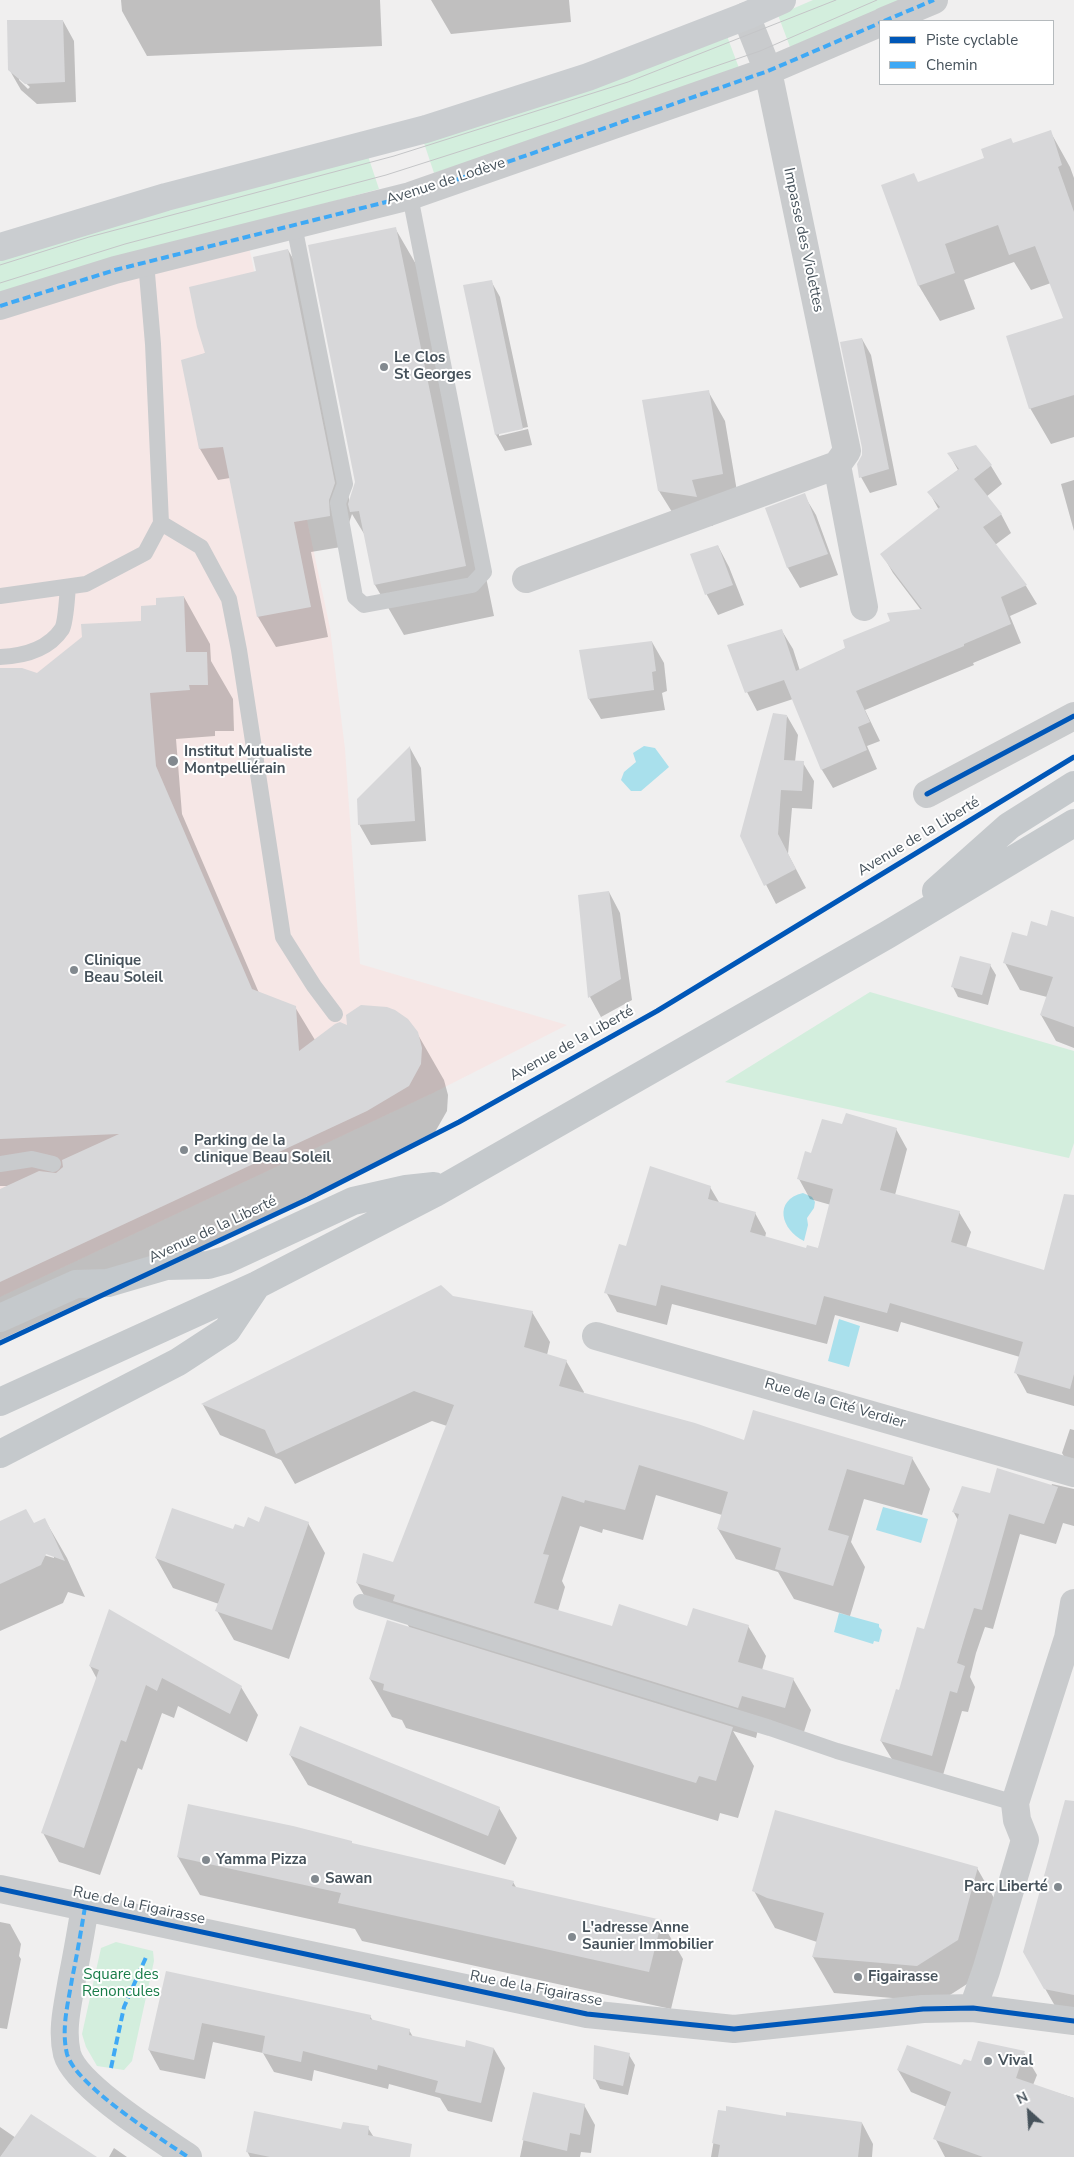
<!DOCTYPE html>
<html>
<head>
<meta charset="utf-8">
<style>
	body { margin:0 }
	#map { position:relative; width:1074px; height:2157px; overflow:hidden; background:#f0efef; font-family:"Nunito Sans",sans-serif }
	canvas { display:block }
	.legend { position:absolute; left:879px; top:20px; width:175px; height:65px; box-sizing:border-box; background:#fff; border:1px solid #b5babd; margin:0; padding:6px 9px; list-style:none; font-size:15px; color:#46525b }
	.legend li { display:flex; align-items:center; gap:10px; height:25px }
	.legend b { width:25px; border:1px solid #b5babd }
	.north { position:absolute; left:1004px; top:2087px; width:50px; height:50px; -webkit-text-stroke:4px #fff; paint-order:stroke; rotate:334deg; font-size:14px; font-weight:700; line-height:20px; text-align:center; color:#46525b }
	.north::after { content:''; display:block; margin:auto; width:18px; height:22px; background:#46525b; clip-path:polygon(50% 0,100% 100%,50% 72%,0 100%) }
</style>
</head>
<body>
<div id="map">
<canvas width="1074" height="2157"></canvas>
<ul class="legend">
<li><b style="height:6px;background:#0057b8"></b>Piste cyclable</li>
<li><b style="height:6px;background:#3fa9f5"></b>Chemin</li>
</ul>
<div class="north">N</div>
</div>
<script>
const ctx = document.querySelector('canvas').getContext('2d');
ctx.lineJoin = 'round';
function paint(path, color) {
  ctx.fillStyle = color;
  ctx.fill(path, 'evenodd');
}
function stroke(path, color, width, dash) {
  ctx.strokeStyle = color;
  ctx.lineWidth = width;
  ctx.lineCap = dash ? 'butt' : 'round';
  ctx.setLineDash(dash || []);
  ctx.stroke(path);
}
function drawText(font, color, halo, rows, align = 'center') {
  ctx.font = font + ' "Nunito Sans",sans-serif';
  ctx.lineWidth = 4;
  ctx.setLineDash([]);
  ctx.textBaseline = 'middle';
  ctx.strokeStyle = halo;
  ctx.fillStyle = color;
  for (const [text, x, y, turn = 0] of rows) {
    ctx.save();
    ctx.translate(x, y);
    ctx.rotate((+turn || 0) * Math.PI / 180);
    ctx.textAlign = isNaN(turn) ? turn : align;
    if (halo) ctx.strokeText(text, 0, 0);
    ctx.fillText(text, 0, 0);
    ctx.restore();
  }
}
paint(new Path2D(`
	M248 242 330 628 345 749 360 964 567 1025 433 1093 0 1297V317Z`), '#f6e7e6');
paint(new Path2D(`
	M813 0H901L790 47 778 15Z
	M727 36 739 68 603 118 434 173 423 140Z
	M368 156 379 189 127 257 0 295V257L109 222Z
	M870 992 1074 1051V1143L1069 1158 725 1082Z
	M116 1942 153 1951 154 1961 132 2061 124 2070 97 2066 86 2047 82 2034 101 1948Z`), '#d3eedd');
paint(new Path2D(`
	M644 746 655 748 669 767 641 791H631L621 780 624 772 636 762 633 753Z
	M803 1193 812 1197 815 1202 814 1208 807 1218 808 1225 804 1241C781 1230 773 1200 803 1193Z
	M839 1319 860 1326 849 1367 828 1361Z
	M883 1507 928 1519 921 1543 876 1530Z
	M839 1613 879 1624V1627L882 1630 879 1642 874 1641 873 1644 834 1632Z`), '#a9e0ec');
paint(new Path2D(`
	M121 0H380L382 46 147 56 122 11Z
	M431 0H569L571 22 451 34Z
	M63 21 74 41 76 102 37 104 21 90 9 69ZM19 77 30 87 28 89 19 80Z
	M1050 131 1070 167 1074 178V437L1051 444 1030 408 1065 318 1051 283 1031 290 1014 262 964 280 975 309 940 321 919 286 883 185 919 184 985 159 1013 145Z
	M395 228 424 278 494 616 404 635 375 585 366 537 352 514 346 532 347 546 311 552 328 637 276 647 258 617 230 478 218 480 200 449 183 361 206 353 257 272 288 250 306 281 350 504 356 482Z
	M491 281 500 297 528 427 499 433V436L528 429 532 445 505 451 496 435 465 286Z
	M862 339 871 355 897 485 870 493 861 477 863 455Z
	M708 391 725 421 739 503 708 510 713 526 677 520 659 491Z
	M976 446 991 466 1002 484 986 497 1001 514 1011 533 995 545 1026 586 1037 604 1010 616 1021 643 973 663 974 665 865 710 880 741 867 746 877 769 833 788 822 770 793 699 757 711 747 692 782 631 793 649 800 671 921 610 893 573 882 554 939 510 929 492 958 470 949 454Z
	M1074 480V531L1061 484Z
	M804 495 816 515 838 575 800 588 788 568Z
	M718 546 729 567 744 605 718 615 707 595 692 554Z
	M184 597 210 644 211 661 233 699 234 731H215V736L176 739 182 814 259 993 295 1007 315 1040 348 1027 417 1033 444 1080 448 1095 447 1111 435 1132 394 1157 0 1340V1191L11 1186H0V669L37 675 142 622 157 606Z
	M652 642 664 663 667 691 662 693 665 710 601 719 589 699Z
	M787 716 798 735 795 762 803 763 814 781 812 809 792 808 788 854 806 888 776 904 741 836Z
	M410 748 421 768 426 841 371 845 359 824Z
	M609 892 620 913 632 1000 601 1017 590 997 580 896Z
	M1074 918V1048L1056 1041 1041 1015 1047 997 1020 990 1005 963 1028 938 1047 927Z
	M990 965 996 975 988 1005 958 997 953 987Z
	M843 1126 896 1129 907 1149 895 1195 959 1212 971 1232 966 1248 1045 1272 1074 1228V1406L1027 1393 1016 1373 1020 1357 901 1322 898 1332 835 1315 827 1344 672 1304 667 1325 617 1312 606 1292 626 1247 710 1187 720 1204 755 1213 766 1233 765 1238 807 1249H818L831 1205 810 1199 799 1179 812 1155Z
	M440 1287 452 1298 532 1312 550 1342 547 1355 566 1361 584 1392 583 1394 745 1441 912 1458 930 1489 922 1515 864 1499 851 1542 865 1567 850 1616 794 1599 778 1572 736 1559 718 1529 722 1515 656 1495 643 1540 603 1529 602 1533 580 1526 562 1581 565 1587 558 1611 613 1627 748 1626 766 1656 762 1670 793 1679 811 1710 802 1738 759 1725 756 1738 733 1731 754 1766 738 1818 720 1813 718 1821 406 1728 402 1720 392 1717 370 1679 410 1629 407 1623 375 1614 357 1583 394 1564 447 1426 432 1421 295 1484 281 1460 220 1435 203 1405Z
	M1070 1429 1074 1430V1473L1062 1453Z
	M1052 1484 1074 1489V1526L1063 1523 1056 1544 1020 1534 993 1629 985 1627 976 1653 970 1677 975 1687 968 1712 962 1711 943 1775 893 1761 881 1741 925 1630 958 1520 953 1511 991 1494 1051 1486Z
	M45 1520 67 1558 85 1597 68 1592 63 1603 0 1631V1522L34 1525ZM41 1551 54 1556V1558L40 1554Z
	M308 1523 325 1553 289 1659 234 1640 217 1611 219 1604 173 1588 156 1558 233 1531Z
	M90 1666 241 1687 258 1715 247 1742 178 1706 174 1718 162 1713 142 1770 138 1768 100 1875 59 1862 43 1833 97 1679Z
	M290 1755 499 1808 517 1838 505 1865 308 1785Z
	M1074 1814V2033L1070 2032 1024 1952Z
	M351 1842 353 1845 513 1882 517 1889 661 1921 683 1959 671 2009 362 1941 355 1929 200 1895 178 1857Z
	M977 1868 998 1905 978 1977 939 2002 834 1993 813 1957 817 1942 775 1928 754 1891Z
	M0 1922 10 1924 21 1944 19 1956 21 1959 7 2029 0 2028Z
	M167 1972 370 2016 373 2021 409 2030 413 2037 466 2049H494L505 2068 492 2122 448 2111 440 2098 389 2084 388 2089 314 2070 312 2081 274 2072 263 2053 213 2042 205 2079 160 2070 149 2050Z
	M1024 2053 1037 2075 1033 2085 1074 2098V2157H945L935 2138 947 2107 911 2092 898 2070 962 2067 972 2063Z
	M629 2055 635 2065 628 2095 600 2089 595 2079Z
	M533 2094 584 2105 595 2125 591 2153 581 2152 580 2157H520Z
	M719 2111 862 2123 873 2144 872 2157H711Z
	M0 2127 16 2138 95 2157H0Z
	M368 2128 380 2147 382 2157H250L247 2151 342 2131Z
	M114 2148 127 2157H109Z`), '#0003');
paint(new Path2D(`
	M7 20H63L65 82 25 84 8 70Z
	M1051 130 1062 165 1058 167 1074 212V395L1029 409 1006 336 1063 318 1035 246 1009 255 998 225 945 244 955 273 918 286 881 185 914 173 918 182 984 158 981 149 1011 138 1013 143Z
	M396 227 466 566 374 585 359 511 350 512 348 504 355 482 308 245Z
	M288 249 335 483 329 500 330 516 294 522 311 607 257 617 223 447 199 449 181 360 205 353 197 327 189 287 256 271 253 257Z
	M492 280 523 429 495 435 463 285Z
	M862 338 889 469 859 478 857 464 862 455V448L840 342Z
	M709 390 723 474 692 480 697 497 658 491 642 400Z
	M976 445 992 465 974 479 1002 514 983 527 1027 585 1001 597 1011 624 964 644V646L856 691 870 722 858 727 867 750 821 770 784 680 745 693 727 645 782 629 796 671 845 648 843 640 890 621 887 613 922 609 880 554 940 507 927 492 959 469 947 453Z
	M805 493 828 554 787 568 765 508Z
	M718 545 733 585 705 595 690 554Z
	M184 596 186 652H207L208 685H189L190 690 150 693 156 766 252 989 296 1006 299 1051 335 1024 340 1022 347 1025 346 1015 361 1005 387 1007 395 1010 408 1019 418 1032 422 1048 421 1064 409 1086 367 1111 0 1282V1189L39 1171 56 1173 63 1167 62 1160 119 1134 0 1139V668H22L37 673 82 637 81 624 141 621V606L156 605V598Z
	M652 641 656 671 652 672 654 690 588 699 579 650Z
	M773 713 787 715 784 760 804 761 802 791 781 790 778 834 796 869 764 886 740 836Z
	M410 746 415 821 358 825 357 799Z
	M609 891 621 979 588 998 578 895Z
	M1051 910 1074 917V1027L1040 1015 1053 977 1003 963 1012 932 1027 936 1031 921 1047 926Z
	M960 956 991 964 982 995 951 987Z
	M846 1113 897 1128 880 1190 960 1211 951 1242 1044 1270 1064 1194 1074 1195V1374L1070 1389 1014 1373 1023 1342 890 1303 887 1313 824 1296 816 1325 661 1285 656 1306 604 1293 619 1244 626 1246 650 1166 711 1186 708 1199 756 1212 750 1232 806 1248 807 1245 818 1248 833 1189 797 1179 805 1151 811 1153 822 1119 842 1124Z
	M441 1285 453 1296 533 1311 524 1347 567 1360 559 1386 695 1423 744 1440 753 1410 913 1457 904 1485 847 1469 828 1530 849 1536 833 1586 775 1569 781 1548 717 1529 728 1492 639 1465 625 1510 585 1500 584 1503 562 1496 543 1554 549 1555 534 1603 612 1626 619 1604 687 1626 693 1608 749 1625 738 1662 794 1678 785 1708 742 1696 738 1708 393 1601 395 1595 356 1583 363 1553 393 1562 454 1405 414 1391 276 1454 265 1430 201 1404Z
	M997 1468 1058 1487 1044 1524 1009 1514 982 1610 974 1608 966 1633 957 1663 965 1666 957 1693 950 1691 932 1756 880 1741 896 1689 899 1690 917 1627 924 1629 959 1514 952 1512 962 1486 990 1493Z
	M265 1506 309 1522 272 1630 215 1611 225 1584 155 1558 172 1508 233 1529 235 1524 244 1527 248 1517 259 1522Z
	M26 1509 34 1523 45 1518 65 1561 46 1554 41 1565 0 1584V1521Z
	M109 1609 242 1686 230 1714 162 1678 157 1691 146 1685 126 1742 121 1740 84 1848 41 1833 99 1670 89 1666Z
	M387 1620 733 1727 716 1781 699 1776 696 1783 383 1690 384 1684 369 1679Z
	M300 1726 500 1807 488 1836 289 1755Z
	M1065 1800 1074 1801V1995L1044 1989 1023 1952Z
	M188 1804 293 1826 352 1841V1843L514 1881 512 1886 662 1920 649 1972 338 1903 341 1893 177 1857Z
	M775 1810 978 1867 958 1940 917 1966 812 1957 824 1913 767 1898 752 1891Z
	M166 1971 371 2015 370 2019 410 2029 409 2035 465 2047 466 2040 494 2048 481 2103 435 2092 438 2081 378 2065 377 2070 303 2051 301 2062 262 2053 265 2036 202 2023 194 2060 148 2050Z
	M978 2041 1025 2051 1016 2078 1074 2098V2157H983L933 2139 951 2092 897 2070 907 2045 961 2065 964 2059 971 2061Z
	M594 2045 630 2053 623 2086 593 2079Z
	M533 2092 585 2104 580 2135 570 2133 567 2151 522 2140Z
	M726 2106 786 2116V2112L862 2122 858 2157H718L720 2145 712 2143 718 2110 726 2111Z
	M254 2111 341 2129 343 2122 369 2126 368 2135 412 2144 410 2157H270L246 2152Z
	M31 2114 97 2157H0Z`), '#d7d7d9');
stroke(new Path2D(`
	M294 225 345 484 338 503 355 597 364 605 472 585 484 572 410 196
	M161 523 201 547 229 599 239 650 283 937 314 986 335 1014
	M0 596 86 584 145 553 161 523 153 344 146 262
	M0 657C23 656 48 650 62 629 66 622 67 596 68 587
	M0 1164 32 1159 53 1164
	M361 1602 770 1728 837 1751 1015 1803`), '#c9cbcd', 16);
stroke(new Path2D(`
	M884 21 934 0
	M0 306 115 270 410 196 768 71 880 23
	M837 465 864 607
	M526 579 837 465 847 451 768 71 746 16
	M927 794 1074 716
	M596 1336 1074 1473
	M0 1889 587 2014 734 2029 923 2009 973 2008 1074 2021
	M85 1907C81 1931 77 1955 72 1979 68 2004 61 2029 67 2054 76 2086 160 2138 188 2157
	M973 2008 986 1971 1025 1840 1017 1820 1015 1803 1068 1638 1074 1603`), '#c9cbcd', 28);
stroke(new Path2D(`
	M0 247 166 197 426 129 588 77 746 16 782 0`), '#cacdd0', 28);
stroke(new Path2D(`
	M936 891 1009 826 1074 785
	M0 1318 76 1284 108 1283 166 1266 208 1265 226 1260 353 1201 406 1189 434 1186
	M0 1402 257 1285 435 1193 887 935 1074 823
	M0 1454 178 1362 227 1330 257 1285`), '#c5c9cc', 28);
stroke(new Path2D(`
	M0 265 89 237 394 156 628 82 836 0
	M0 283 125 244 386 175 555 121 760 51 877 0`), '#c4c5c7', 1);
stroke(new Path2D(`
	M884 21 934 0
	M0 306 115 270 410 196 768 71 880 23
	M85 1907C81 1931 77 1955 72 1979 68 2004 61 2029 67 2054 76 2086 160 2138 188 2157
	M111 2068 124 2007 147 1955`), '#3fa9f5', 4, [8, 4]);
stroke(new Path2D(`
	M927 794 1074 716
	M0 1343 308 1199 459 1122 657 1011 1074 757
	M0 1889 587 2014 734 2029 923 2009 973 2008 1074 2021`), '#0057b8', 5);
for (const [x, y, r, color] of [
	[384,367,5,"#82898f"],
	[173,761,6,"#82898f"],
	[74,970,5,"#82898f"],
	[184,1150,5,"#82898f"],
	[206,1860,5,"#82898f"],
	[315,1879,5,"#82898f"],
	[1058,1887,5,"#82898f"],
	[572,1937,5,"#82898f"],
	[858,1977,5,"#82898f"],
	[988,2061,5,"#82898f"]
]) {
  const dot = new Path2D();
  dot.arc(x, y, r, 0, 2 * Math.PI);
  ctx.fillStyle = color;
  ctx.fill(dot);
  stroke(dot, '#fff', 2);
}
drawText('15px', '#46525b', '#fff', [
	["Avenue de Lodève",446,182,-18],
	["Impasse des Violettes",803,240,78],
	["Avenue de la Liberté",919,837,-31],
	["Avenue de la Liberté",572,1044,-29],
	["Avenue de la Liberté",213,1230,-25],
	["Rue de la Cité Verdier",835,1404,16],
	["Rue de la Figairasse",139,1906,12],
	["Rue de la Figairasse",536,1989,11]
]);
drawText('bold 15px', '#46525b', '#fff', [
	["Le Clos",394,358],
	["St Georges",394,375],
	["Institut Mutualiste",184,752],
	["Montpelliérain",184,769],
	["Clinique",84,961],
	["Beau Soleil",84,978],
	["Parking de la",194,1141],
	["clinique Beau Soleil",194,1158],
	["Yamma Pizza",216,1860],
	["Sawan",325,1879],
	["Parc Liberté",1048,1887,"right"],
	["L'adresse Anne",582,1928],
	["Saunier Immobilier",582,1945],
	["Figairasse",868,1977],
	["Vival",998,2061]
], 'left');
drawText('15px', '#187c48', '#fff', [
	["Square des",121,1975],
	["Renoncules",121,1992]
]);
</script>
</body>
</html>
